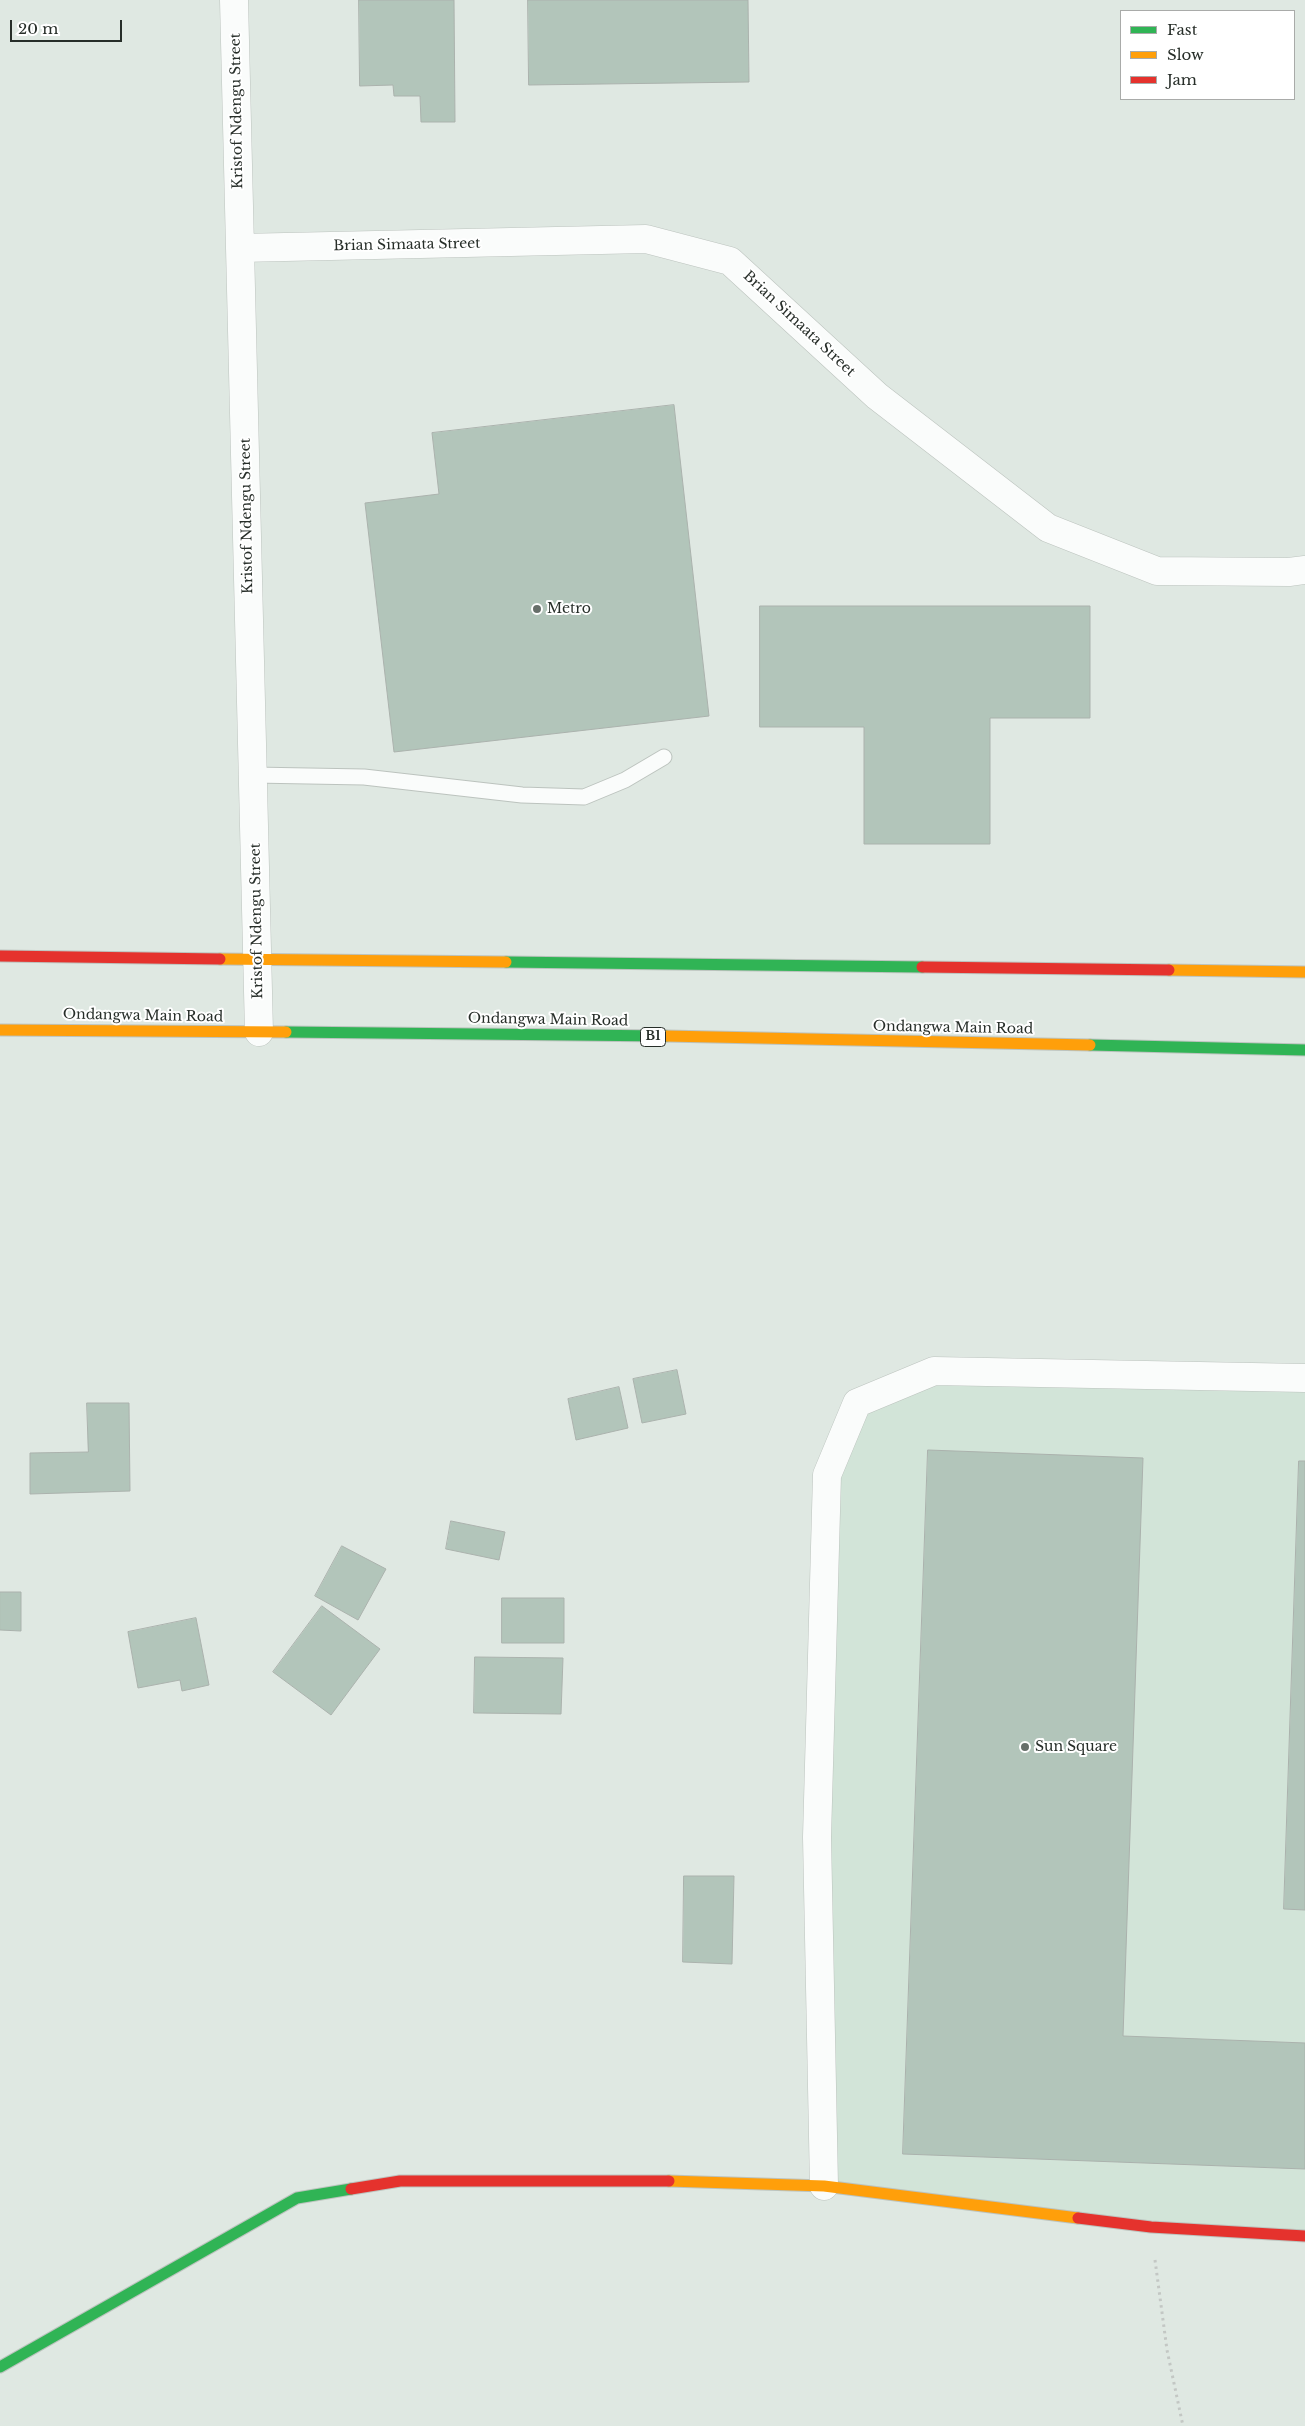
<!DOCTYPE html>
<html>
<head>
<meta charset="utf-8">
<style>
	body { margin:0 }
	#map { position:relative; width:1305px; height:2426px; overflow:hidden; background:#dfe8e2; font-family:"Libre Baskerville",serif }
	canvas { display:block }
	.legend { position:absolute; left:1120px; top:10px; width:175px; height:90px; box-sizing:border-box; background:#fff; border:1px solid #a9aba9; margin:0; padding:6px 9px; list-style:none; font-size:15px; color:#272e29 }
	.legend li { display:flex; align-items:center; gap:10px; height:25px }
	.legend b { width:25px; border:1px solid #a9aba9 }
	.scale { position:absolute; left:10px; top:20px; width:112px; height:22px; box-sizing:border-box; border:2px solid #272e29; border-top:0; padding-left:6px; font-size:15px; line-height:18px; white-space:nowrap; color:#272e29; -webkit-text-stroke:4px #fff; paint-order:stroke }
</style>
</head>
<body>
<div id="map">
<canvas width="1305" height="2426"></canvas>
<ul class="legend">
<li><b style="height:6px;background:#30b455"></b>Fast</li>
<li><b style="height:6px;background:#ff9f0a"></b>Slow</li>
<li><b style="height:6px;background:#e5322d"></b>Jam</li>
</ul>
<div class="scale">20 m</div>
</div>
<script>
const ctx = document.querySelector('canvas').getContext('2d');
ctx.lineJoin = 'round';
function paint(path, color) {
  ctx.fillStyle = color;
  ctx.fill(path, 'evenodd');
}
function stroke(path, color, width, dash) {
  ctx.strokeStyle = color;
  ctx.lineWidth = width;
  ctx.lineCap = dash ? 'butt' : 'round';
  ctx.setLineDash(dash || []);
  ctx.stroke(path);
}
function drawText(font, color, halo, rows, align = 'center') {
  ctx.font = font + ' "Libre Baskerville",serif';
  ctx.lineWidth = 4;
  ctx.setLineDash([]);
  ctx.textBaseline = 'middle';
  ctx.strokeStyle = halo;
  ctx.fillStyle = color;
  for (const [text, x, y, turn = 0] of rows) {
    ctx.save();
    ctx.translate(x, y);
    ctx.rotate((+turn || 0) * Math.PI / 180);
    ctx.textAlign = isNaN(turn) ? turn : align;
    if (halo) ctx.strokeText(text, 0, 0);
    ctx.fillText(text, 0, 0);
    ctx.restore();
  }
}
paint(new Path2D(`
	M934 1371 1305 1378V2237L824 2186 827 1475 857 1403Z`), '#d2e4d8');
const building = new Path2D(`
	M359 0H454L455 122H421L420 96H394L393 85 360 86Z
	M528 0H748L749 82 529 85Z
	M674 405 709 716 394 752 365 503 439 494 432 433Z
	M760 606H1090V718H990V844H864V727H760Z
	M677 1370 686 1414 642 1423 633 1379Z
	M619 1387 628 1428 576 1440 568 1399Z
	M87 1403H129L130 1491 30 1494V1453L88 1452Z
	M928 1450 1143 1458 1123 2036 1305 2043V2169L903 2154Z
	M1299 1461H1305V1910L1284 1909Z
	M451 1521 505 1532 499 1560 446 1549Z
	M342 1546 386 1569 358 1620 315 1596Z
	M0 1592H21V1631L0 1630Z
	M502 1598H564V1643H502Z
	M322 1606 380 1649 331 1715 273 1672Z
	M196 1618 209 1685 182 1691 180 1680 138 1688 128 1632Z
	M475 1657 563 1658 561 1714 474 1713Z
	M684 1876H734L732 1964 683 1962Z`);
paint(building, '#b2c5ba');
stroke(building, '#abb2ad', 1);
const lane = new Path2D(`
	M253 775 364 777 522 795 584 797 625 780 664 757`);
const street = new Path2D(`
	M234 0 259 1032
	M240 248 646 239 730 261 877 396 1048 528 1157 571 1289 572 1305 570
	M824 2186 817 1837 827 1475 857 1403 934 1371 1305 1378`);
const fast = new Path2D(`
	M506 962 922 967
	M286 1032 666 1036
	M1090 1045 1305 1050
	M0 2367 297 2198 351 2189`);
const slow = new Path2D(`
	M220 959 506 962
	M1169 970 1305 972
	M0 1030 286 1032
	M666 1036 1090 1045
	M669 2181 824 2186 1078 2218`);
const jam = new Path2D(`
	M0 956 220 959
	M922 967 1169 970
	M351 2189 400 2181H669
	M1078 2218 1151 2227 1305 2236`);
stroke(lane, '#bcc3be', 17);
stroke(street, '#bcc3be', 29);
stroke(fast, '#bcc3be', 13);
stroke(slow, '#bcc3be', 13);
stroke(jam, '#bcc3be', 13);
stroke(new Path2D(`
	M1155 2260 1167 2350 1183 2426`), '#c3c7c4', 3, [2.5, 4]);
stroke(lane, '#fafcfb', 15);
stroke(street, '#fafcfb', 28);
stroke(fast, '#30b455', 11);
stroke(slow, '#ff9f0a', 11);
stroke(jam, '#e5322d', 11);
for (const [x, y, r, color] of [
	[537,609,5,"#676f6a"],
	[1025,1747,5,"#676f6a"]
]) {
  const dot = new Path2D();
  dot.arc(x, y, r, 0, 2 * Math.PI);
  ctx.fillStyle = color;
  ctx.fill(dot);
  stroke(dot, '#fff', 2);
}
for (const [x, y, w] of [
	[653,1037,25]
]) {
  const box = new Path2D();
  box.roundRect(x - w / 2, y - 9.5, w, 19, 4);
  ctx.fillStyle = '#fff';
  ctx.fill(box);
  stroke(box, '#272e29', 1);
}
drawText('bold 12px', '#272e29', null, [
	["B1",653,1037]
]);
drawText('14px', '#272e29', '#fff', [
	["Kristof Ndengu Street",237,111,-91],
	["Brian Simaata Street",407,245,-1],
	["Brian Simaata Street",799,324,43],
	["Kristof Ndengu Street",247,516,-91],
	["Kristof Ndengu Street",257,921,-91],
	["Ondangwa Main Road",143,1016,1],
	["Ondangwa Main Road",548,1020,1],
	["Ondangwa Main Road",953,1028,1]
]);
drawText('14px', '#272e29', '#fff', [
	["Metro",547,609],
	["Sun Square",1035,1747]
], 'left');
</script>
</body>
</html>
